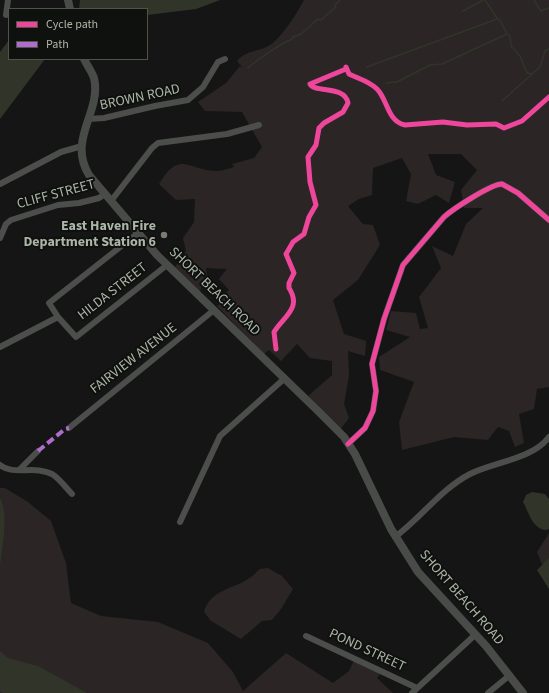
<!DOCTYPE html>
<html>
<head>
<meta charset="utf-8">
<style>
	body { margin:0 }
	#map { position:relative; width:549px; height:693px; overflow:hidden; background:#151515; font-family:"Source Sans 3",sans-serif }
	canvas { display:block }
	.legend { position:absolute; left:8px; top:8px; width:140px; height:52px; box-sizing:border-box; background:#0f110f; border:1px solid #4e534c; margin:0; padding:5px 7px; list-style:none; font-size:12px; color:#acb5a7 }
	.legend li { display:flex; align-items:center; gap:8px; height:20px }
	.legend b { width:20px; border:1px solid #4e534c }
</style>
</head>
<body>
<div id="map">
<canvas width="549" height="693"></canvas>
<ul class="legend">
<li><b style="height:5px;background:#ed469a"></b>Cycle path</li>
<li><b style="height:5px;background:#b06ccc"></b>Path</li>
</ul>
</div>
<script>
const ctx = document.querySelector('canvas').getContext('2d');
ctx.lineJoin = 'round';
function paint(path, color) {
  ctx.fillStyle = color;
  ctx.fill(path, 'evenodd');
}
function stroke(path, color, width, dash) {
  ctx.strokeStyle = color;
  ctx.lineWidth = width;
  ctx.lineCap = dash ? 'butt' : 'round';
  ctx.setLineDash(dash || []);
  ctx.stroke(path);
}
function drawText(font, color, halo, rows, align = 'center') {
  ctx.font = font + ' "Source Sans 3",sans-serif';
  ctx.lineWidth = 4;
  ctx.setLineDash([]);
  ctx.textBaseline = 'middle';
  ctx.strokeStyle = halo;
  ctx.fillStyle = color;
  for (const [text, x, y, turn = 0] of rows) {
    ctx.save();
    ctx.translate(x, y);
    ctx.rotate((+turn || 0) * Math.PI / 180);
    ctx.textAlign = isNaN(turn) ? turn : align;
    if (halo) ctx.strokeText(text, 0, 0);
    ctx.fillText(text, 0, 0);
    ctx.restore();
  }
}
paint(new Path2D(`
	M304 0H549V387L537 389 534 409 519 414 524 443 515 447 509 431 498 427 488 440 454 437 402 450 399 422 414 382 380 370 379 357 410 337 386 330 391 311 416 313 420 329 428 328 419 297 441 268 432 246 453 256 466 224 483 208H464L461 190 477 170 461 154H428L436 175 455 182 449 203 436 195 418 204 406 201 411 174 402 158 373 168 372 195 359 199 348 206 363 224 373 225 380 245 358 280 333 300 344 334 366 341 365 356 348 351 349 376 344 404 349 418 340 430 308 396 332 375V361L310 358 297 344 281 361 269 350 264 354 217 306 220 304 218 301 229 290 219 279 227 269 206 268 207 275 199 293 175 267 186 251 183 238 194 222 195 199 176 200 159 184C179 150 187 169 215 171 221 171 228 169 234 167L232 164 254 158 262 147 242 112 205 111 198 102 226 83 240 66 243 68 237 61C246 50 259 52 270 45 283 36 297 13 304 0Z
	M0 488H5L28 502 51 521 66 563 71 603 101 616 158 622 208 643 233 672 243 691 286 653 333 683 349 671 354 660 381 673 377 678 393 693H0Z
	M549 533V582L537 552Z
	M268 568 282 576 293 589 281 609 272 620 262 621 241 639 211 621 204 612C209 591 232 589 248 579 252 577 256 572 260 569Z`), '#2b2525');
paint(new Path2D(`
	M80 0H220L196 9 147 15V9H79Z
	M9 40V59H45L0 119V52Z
	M532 492 545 494 549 499V529L546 530C532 529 529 512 523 502L526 495Z
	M0 498C9 512 2 549 0 566Z
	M549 558V589L537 570Z
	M0 651 8 658 38 666 87 693H3L0 691Z`), '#313529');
stroke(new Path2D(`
	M485 0 497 18
	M534 0 541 11 549 8
	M463 11 483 0
	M367 67 497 19 500 20 507 34
	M248 68C253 63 284 41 291 40L293 37 301 34 318 19 321 20 336 7 335 5 340 0
	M386 83 397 82 430 65 442 64 507 34 510 36 511 46 520 56 527 73 532 74 540 67 545 51 549 49
	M502 101 532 74`), '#313529', 1.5);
stroke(new Path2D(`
	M6 15 8 0
	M88 119 104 118 155 106 188 100 203 87 218 62 225 59
	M0 184 61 152 82 146
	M111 201 152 148 158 143 227 134 259 125
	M138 233 49 303 58 317 76 337 167 265
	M0 238 6 224 11 220 58 205 79 203 99 198 105 194
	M0 347 58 317
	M69 428 214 310
	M348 444 365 428 373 411 376 391 372 364 384 319 403 265 444 217C453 209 491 184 502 184L518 193 549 220
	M0 465C13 476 35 465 52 474 60 479 66 488 72 494
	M19 470 38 451
	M180 522 220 436 285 378
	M395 537C421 518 441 489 470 474 494 462 533 459 549 437
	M306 636 417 688
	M412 693 476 634
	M488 693 510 675`), '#4c4e4b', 6);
stroke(new Path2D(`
	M68 0 70 9
	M84 59C87 65 92 72 94 78 102 112 67 139 89 175L157 255 319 412 344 437 355 454 391 529 418 572 486 646 523 693`), '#494b48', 8);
stroke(new Path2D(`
	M38 451 65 429 69 428`), '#b06ccc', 4, [8, 4]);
stroke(new Path2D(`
	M346 67 349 74C359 79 369 81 377 89 388 100 387 121 405 125L443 122 467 125 496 124 504 128 522 121 549 97
	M276 349 274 332C284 316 302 308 289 288V283L294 273 286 254 293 242 304 234 309 217 316 205 310 182 308 157 316 145 319 128 324 123 343 112 348 103C345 85 314 93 310 84L346 69
	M348 444 365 428 373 411 376 391 372 364 384 319 403 265 444 217C453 209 491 184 502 184L518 193 549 220`), '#ed469a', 5);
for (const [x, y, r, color] of [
	[164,235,4,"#777d74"]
]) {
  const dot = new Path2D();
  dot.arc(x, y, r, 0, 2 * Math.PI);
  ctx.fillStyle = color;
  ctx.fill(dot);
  stroke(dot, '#0f110f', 1.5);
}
drawText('14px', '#acb5a7', '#0f110f', [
	["BROWN ROAD",140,98,-12],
	["CLIFF STREET",56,195,-15],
	["HILDA STREET",113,292,-38],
	["SHORT BEACH ROAD",214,292,44],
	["FAIRVIEW AVENUE",134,359,-38],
	["SHORT BEACH ROAD",461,598,49],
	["POND STREET",367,651,25]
]);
drawText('bold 14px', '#acb5a7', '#0f110f', [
	["East Haven Fire",156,227],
	["Department Station 6",156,243]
], 'right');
</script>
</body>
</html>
